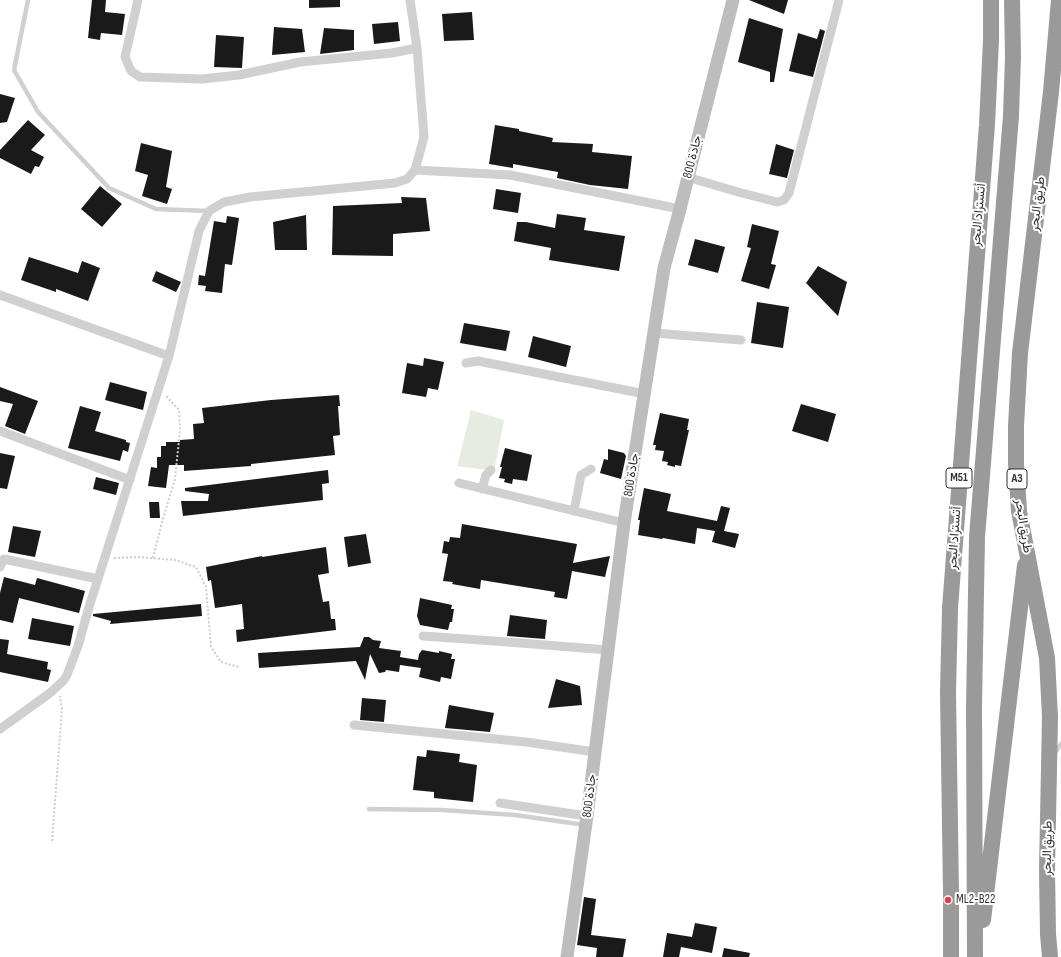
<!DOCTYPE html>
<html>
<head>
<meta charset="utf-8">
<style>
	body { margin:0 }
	canvas { display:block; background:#fff }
</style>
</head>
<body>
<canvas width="1061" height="957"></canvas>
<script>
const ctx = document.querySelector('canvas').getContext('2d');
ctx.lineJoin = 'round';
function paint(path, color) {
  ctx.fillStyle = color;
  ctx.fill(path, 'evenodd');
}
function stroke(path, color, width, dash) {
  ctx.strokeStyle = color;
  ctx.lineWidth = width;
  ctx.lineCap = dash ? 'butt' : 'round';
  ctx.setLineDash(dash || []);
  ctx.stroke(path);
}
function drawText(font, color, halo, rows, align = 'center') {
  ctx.font = font + ' "Sofia Sans Condensed",Vazirmatn,sans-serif';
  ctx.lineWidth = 4;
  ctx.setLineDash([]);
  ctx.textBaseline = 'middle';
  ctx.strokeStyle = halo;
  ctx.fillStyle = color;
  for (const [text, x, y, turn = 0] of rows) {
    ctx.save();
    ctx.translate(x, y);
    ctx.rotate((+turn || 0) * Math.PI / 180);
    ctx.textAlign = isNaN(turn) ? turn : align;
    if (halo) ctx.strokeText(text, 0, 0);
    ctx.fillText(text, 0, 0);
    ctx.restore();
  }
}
paint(new Path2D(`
	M471 410 504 420 494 471 457 466Z`), '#e6ecdf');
paint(new Path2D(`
	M92 0H106L105 12 125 14 122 35 101 33 100 40 88 38Z
	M309 0H340V7L309 8Z
	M749 0H788L784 14Z
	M472 12 474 40 444 41 442 14Z
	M749 18 783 29 774 82H770V72L738 62Z
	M398 22 400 41 374 44 372 24Z
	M274 27 302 29 305 52 272 55Z
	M324 28 354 30V50L320 54Z
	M820 29 825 31 813 77 789 71 798 33 817 39Z
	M216 35 244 37 242 68 214 67Z
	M0 94 15 98 7 122 0 123Z
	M28 120 45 135 31 150 44 157 39 167 35 166 31 174 0 158V150Z
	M495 125 519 129V131L553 138 552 142 593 144 592 152 632 156 628 189 590 185 557 178 558 172 513 164V168L489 164Z
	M141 143 172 151 166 187 172 189 167 204 142 196 148 175 135 171Z
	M776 144 794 150 787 178 769 174Z
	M100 186 122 204 102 227 81 209Z
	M496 189 521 193 518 213 493 209Z
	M401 197 426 198 430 231 393 234V256L332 255 333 206 402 203Z
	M557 214 586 218 584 230 625 236 619 271 549 260 551 248 514 241 517 222H526L555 228Z
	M306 215 307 250H275L273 222Z
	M227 216 239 218 232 265 225 264 222 293 205 291 206 286 198 285 199 275 205 276 214 221 226 223Z
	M752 224 779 231 771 264 776 265 769 289 741 281 751 248 747 247Z
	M695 239 725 247 718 273 688 265Z
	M29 257 78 273 82 261 100 268 88 301 56 289V292L21 280Z
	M818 266 847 282 838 316 806 283Z
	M156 271 181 282 176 292 152 281Z
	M757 302 789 307 783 348 751 343Z
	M464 323 510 331 506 351 460 343Z
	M533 336 571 346 566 367 528 357Z
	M424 358 444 362 438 390 428 388 426 397 402 393 407 363 423 366Z
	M110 382 147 392 143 410 105 400Z
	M0 387 38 401 25 434 5 426 13 404 0 401Z
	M339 395 340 406H338L340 435 333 436 335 455 251 464V466L184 471V465H169L166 488 148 486 151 467 157 468V457H161V446H166V442H180V440L194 439 193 424 204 423 202 408 271 400Z
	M801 404 836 414 828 442 792 431Z
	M80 406 101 412 95 431 126 440V442L130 443 128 452 123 450 120 461 68 448Z
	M660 413 689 419 687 430H689L681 466 675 465V467L667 465 668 462 662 461 664 451 655 450 656 445H653Z
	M505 448 532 455 527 481 513 479 512 484 504 482 505 479 499 478 502 467H500Z
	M608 449 624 453 626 456 621 479 600 473 604 459 608 460Z
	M0 453 15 456 7 489 0 488Z
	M328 470 329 483 322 484 323 500 183 516 181 501H208L209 494 185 491V488Z
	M96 477 119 483 116 495 93 489Z
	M644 488 671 494 667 511 717 521 721 506 730 508 724 531 739 534 735 548 712 542 715 531 697 528 695 544 663 538 662 539 638 535 640 520H638Z
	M149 502H159L160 518H150Z
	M462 524 577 544 573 563 610 556 605 577 572 571 567 599 554 597 555 592 481 580 480 589 452 584 453 582 443 581 448 554 442 553 444 541 449 542 450 537 460 538Z
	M13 526 41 531 35 557 8 552Z
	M366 534 371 563 348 567 344 537Z
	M326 547 329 573 318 575 323 602 329 601 331 619H335L336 630 237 642 236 630 244 629 242 604 215 608 211 580 208 581 206 567 262 556V557Z
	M4 577 35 585 37 578 85 591 79 613 19 598 13 623 0 620V593Z
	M420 598 452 605 451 609H454L452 622H450L448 630 420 625 417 616Z
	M201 604 202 616 110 624 111 621 93 616V614Z
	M510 615 547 620 545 639 507 636Z
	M32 618 74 626 70 646 28 639Z
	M364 637H369L373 640 381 641 379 648 401 651 400 657 418 660 419 654 422 650 439 653V651L452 654 451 659H455L451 679 441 677 440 682 419 677 421 668 400 665 399 672 386 670 385 672 379 673 370 654 365 680 356 661 259 668 258 653 360 647Z
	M0 639 9 640 7 654 48 662 47 669 51 670 48 682 0 672Z
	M556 679 580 686 582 705 548 708Z
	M362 698 386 700 384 722 360 720Z
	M449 705 494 713 490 732 445 728Z
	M427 750 460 754 459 762 477 765 473 802 434 798V792L413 790 417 756 426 757Z
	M584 897 596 899 591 935 626 939 623 957H596L597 948 577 945Z
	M695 923 717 927 712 953 681 947 679 957H663L667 933 692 937Z
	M724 948 750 953 749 957H722Z`), '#1a1a1a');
stroke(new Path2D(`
	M114 558 137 557 175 560 196 567 206 587 211 647 221 662 239 667
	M153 558 162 522 175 479 180 430 179 410 166 396
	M52 841 62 709 60 696`), '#cdcdcd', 2, [2, 2]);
stroke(new Path2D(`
	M28 0 14 70 38 112 109 188 156 209 209 211
	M1055 753 1061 744
	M369 809 442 810 515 815 585 825`), '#d0d0d0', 4.5);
stroke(new Path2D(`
	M138 0 125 57 131 71 140 77 202 79 239 75 300 62 392 53 417 48
	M415 170 510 175 680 209
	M687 177 738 192 777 202 784 200 789 193 839 0
	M0 295 169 356
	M654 333 741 340
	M466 363 478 361 645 394
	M0 431 130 480
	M459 483 624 523
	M482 489 486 475 491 470
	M574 511 581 475 591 469
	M0 567 4 559 98 579
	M423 636 508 642 608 650
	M354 725 526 742 595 752
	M0 729 50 693 64 680 67 675 78 646 89 607 169 356 199 231 209 211 224 202 250 197 395 183 407 179 415 170 424 137 417 48 410 0
	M500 803 587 816`), '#d0d0d0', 9);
stroke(new Path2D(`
	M567 957 587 816 624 523 664 268 680 209 733 0`), '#bdbdbd', 13);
stroke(new Path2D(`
	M983 920 1025 565
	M951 957V893L948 692 950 608 987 125 991 40V0
	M975 957 974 706 977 537 1011 116 1013 56 1012 0
	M1050 957 1048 934 1047 870 1050 717 1047 658 1019 511 1016 464V426L1020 353 1051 92 1059 0`), '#9a9a9a', 16);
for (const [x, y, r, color] of [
	[948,900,4,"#e63946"]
]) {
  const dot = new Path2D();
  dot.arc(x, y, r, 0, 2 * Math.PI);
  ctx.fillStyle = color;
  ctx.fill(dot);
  stroke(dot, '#fff', 1.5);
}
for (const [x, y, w] of [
	[959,478,26],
	[1017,479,20]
]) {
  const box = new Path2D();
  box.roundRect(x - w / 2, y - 10, w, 20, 3);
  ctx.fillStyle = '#fff';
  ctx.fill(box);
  stroke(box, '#333', 1);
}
drawText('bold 12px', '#333', null, [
	["M51",959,478],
	["A3",1017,479]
]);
drawText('13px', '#333', '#fff', [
	["جادة 800",693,157,-76],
	["طريق البحر",1038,204,-83],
	["أتستراد البحر",979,215,-85],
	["جادة 800",632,475,-81],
	["طريق البحر",1023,526,81],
	["أتستراد البحر",955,538,-86],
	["جادة 800",590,796,-83],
	["طريق البحر",1048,848,-89]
]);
drawText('13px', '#333', '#fff', [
	["ML2-B22",956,900]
], 'left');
</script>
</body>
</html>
